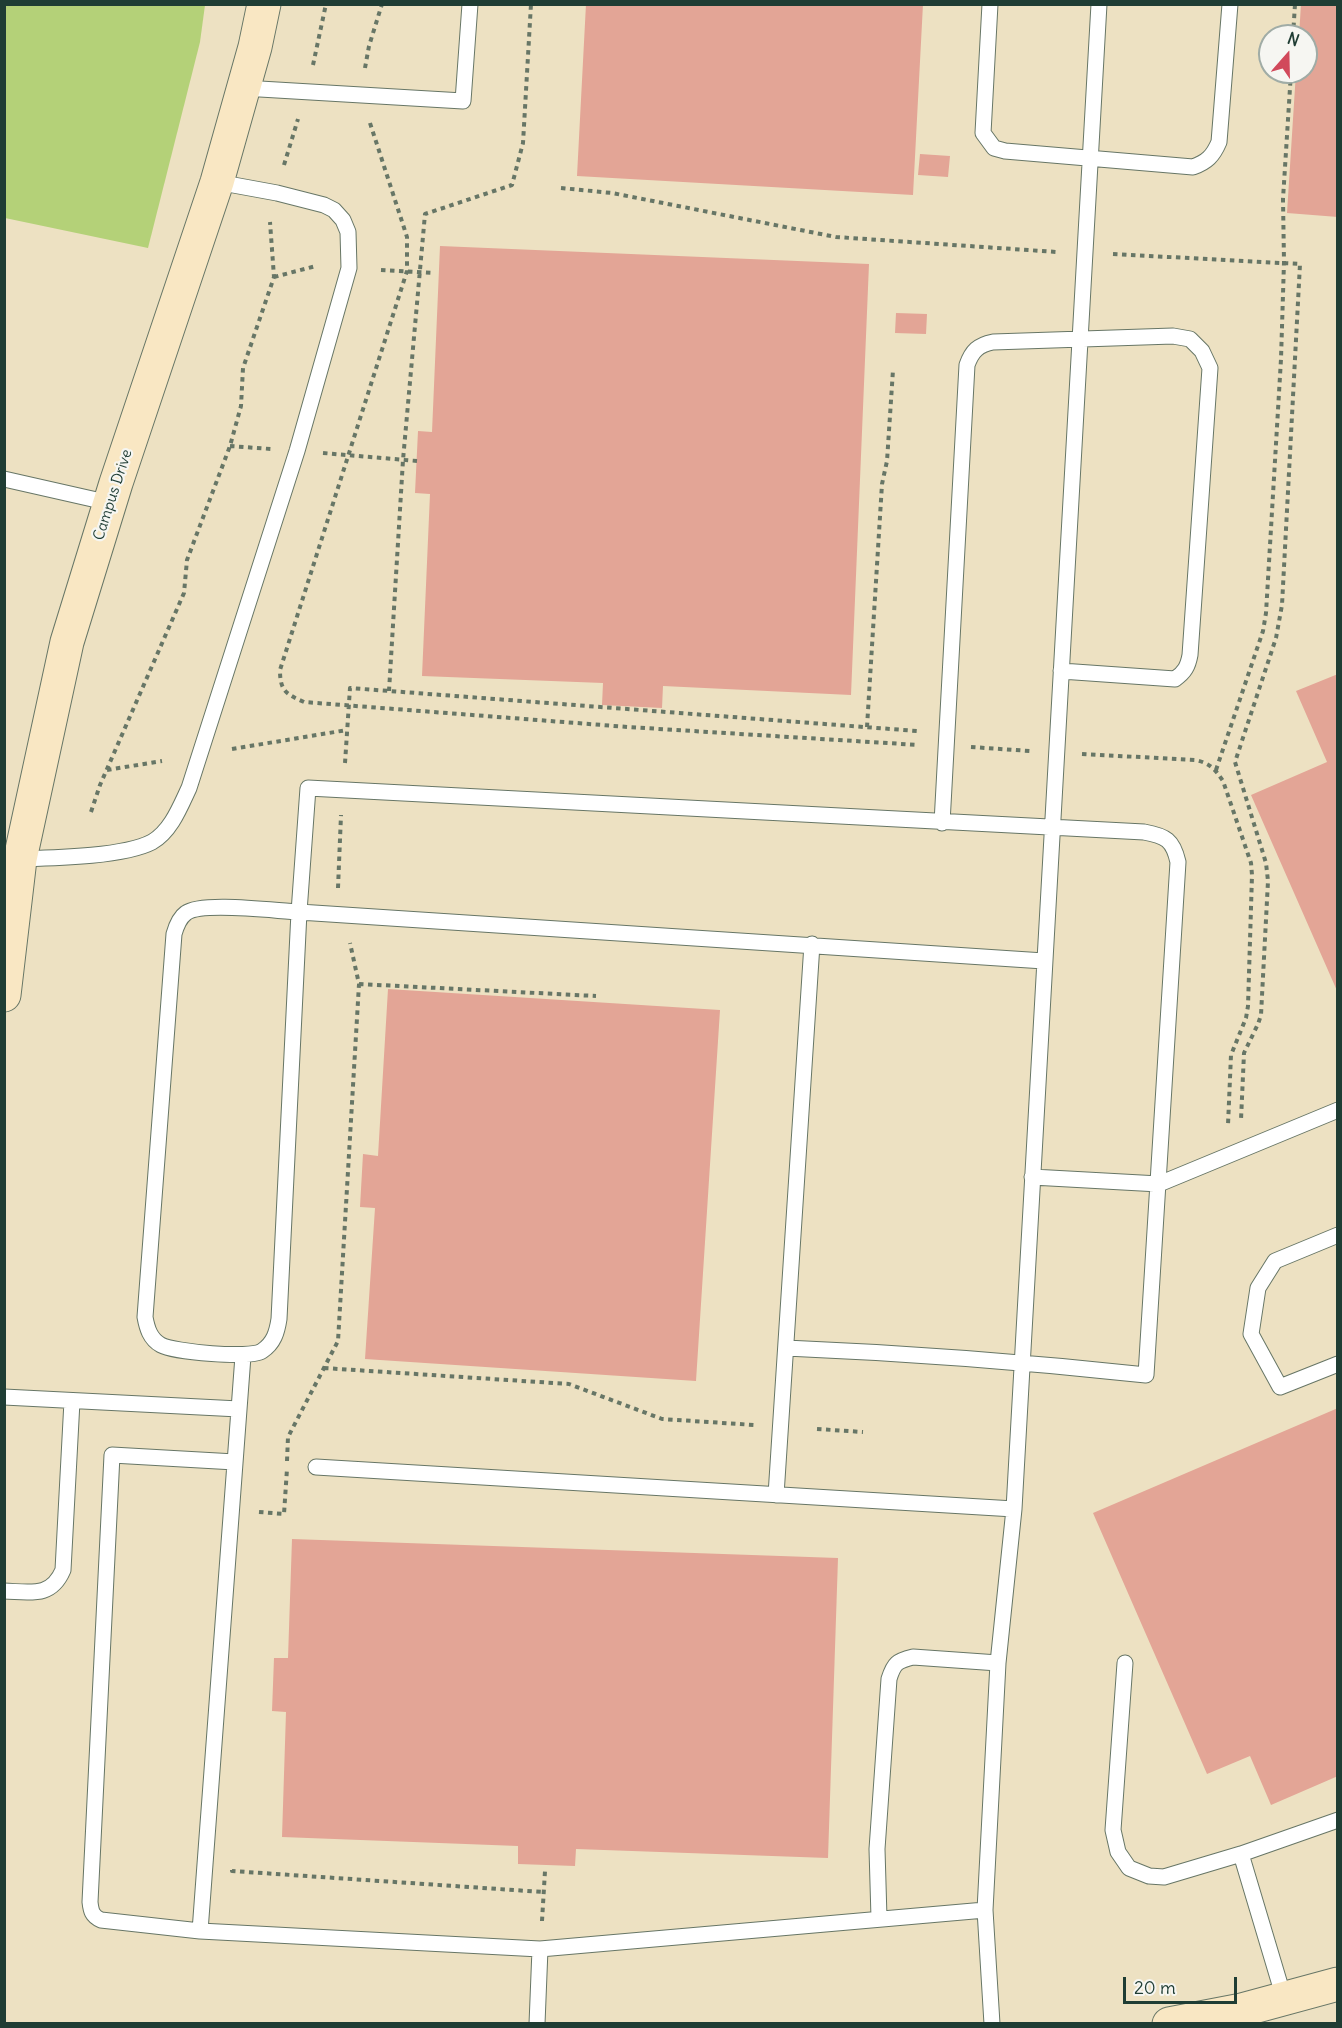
<!DOCTYPE html>
<html>
<head>
<meta charset="utf-8">
<style>
	body { margin:0 }
	#map { position:relative; width:1342px; height:2028px; overflow:hidden; background:#ede1c2; font-family:Delius,sans-serif }
	canvas { display:block }
	.frame { position:absolute; inset:0; border:6px solid #1f3d34; pointer-events:none }
	.north { position:absolute; left:1258px; top:24px; width:60px; height:60px; box-sizing:border-box; background:#f6f6f2; border:2px solid #a0aca6; border-radius:50%; rotate:20deg; font-size:16px; font-weight:700; line-height:24px; text-align:center; color:#1f3d34 }
	.north::after { content:''; display:block; margin:auto; width:21px; height:27px; background:#d1495b; clip-path:polygon(50% 0,100% 100%,50% 72%,0 100%) }
	.scale { position:absolute; left:1123px; top:1977px; width:114px; height:27px; box-sizing:border-box; border:3px solid #1f3d34; border-top:0; padding-left:8px; font-size:18px; line-height:21px; white-space:nowrap; color:#1f3d34; -webkit-text-stroke:4px #f6f6f2; paint-order:stroke }
</style>
</head>
<body>
<div id="map">
<canvas width="1342" height="2028"></canvas>
<div class="frame"></div>
<div class="north">N</div>
<div class="scale">20 m</div>
</div>
<script>
const ctx = document.querySelector('canvas').getContext('2d');
ctx.lineJoin = 'round';
function paint(path, color) {
  ctx.fillStyle = color;
  ctx.fill(path, 'evenodd');
}
function stroke(path, color, width, dash) {
  ctx.strokeStyle = color;
  ctx.lineWidth = width;
  ctx.lineCap = dash ? 'butt' : 'round';
  ctx.setLineDash(dash || []);
  ctx.stroke(path);
}
function drawText(font, color, halo, rows, align = 'center') {
  ctx.font = font + ' Delius,sans-serif';
  ctx.lineWidth = 4.5;
  ctx.setLineDash([]);
  ctx.textBaseline = 'middle';
  ctx.strokeStyle = halo;
  ctx.fillStyle = color;
  for (const [text, x, y, turn = 0] of rows) {
    ctx.save();
    ctx.translate(x, y);
    ctx.rotate((+turn || 0) * Math.PI / 180);
    ctx.textAlign = isNaN(turn) ? turn : align;
    if (halo) ctx.strokeText(text, 0, 0);
    ctx.fillText(text, 0, 0);
    ctx.restore();
  }
}
paint(new Path2D(`
	M5 4 205 5 200 42 148 248 5 218Z`), '#b4d178');
paint(new Path2D(`
	M586 4H923L913 195 577 176Z
	M1301 4H1338V217L1287 213 1296 72H1306V36H1299Z
	M920 154 950 156 948 177 918 175Z
	M440 246 869 264 851 695 663 686 662 708 602 705 603 683 422 676 430 494 415 493 418 431 432 432Z
	M896 313 927 314 926 334 895 333Z
	M1338 674V993L1251 795 1327 762 1296 691Z
	M388 989 720 1010 696 1381 365 1359 375 1208 360 1207 363 1154 378 1156Z
	M1338 1408V1776L1271 1805 1250 1756 1207 1774 1093 1513Z
	M292 1539 838 1558 828 1858 576 1849 575 1866 518 1864V1846L282 1837 286 1712 272 1711 274 1658H288Z`), '#e3a596');
const lane = new Path2D(`
	M990 4 983 133 994 148 1005 151 1193 167C1207 162 1213 156 1219 142L1230 4
	M243 88 463 101 470 4
	M4 479 110 503
	M942 823 967 365C972 351 978 345 993 342L1173 336 1190 339 1202 351 1210 368 1190 655C1188 666 1185 672 1175 679L1061 671
	M18 859C52 858 123 857 152 842 171 831 180 807 189 788L297 451 349 268 348 232 343 220 334 210 324 205 277 193 217 182
	M1032 1177 1159 1184 1338 1110
	M1338 1235 1275 1261 1258 1288 1251 1334 1280 1387 1338 1364
	M786 1348C906 1353 1026 1362 1146 1375L1178 862C1173 840 1166 836 1144 832L308 788 299 912 279 1319C277 1332 274 1343 262 1351 250 1359 174 1352 161 1345 150 1339 147 1328 145 1317L174 934C176 927 179 918 186 913 202 901 276 911 299 912L1044 961
	M4 1397 239 1409
	M235 1462 112 1455 90 1902C91 1911 92 1916 101 1920L200 1931 540 1949 985 1910
	M316 1467 1014 1509
	M776 1495 812 944
	M4 1591C31 1592 51 1598 63 1570L72 1401
	M1125 1663 1113 1830 1118 1852 1129 1868 1149 1876 1164 1877 1241 1854 1338 1820
	M1241 1854 1284 1998
	M879 1918 877 1849 889 1679C894 1663 897 1661 913 1657L998 1663
	M200 1931 243 1356
	M537 2024 540 1949
	M992 2024 985 1910 998 1663 1014 1509 1099 4`);
const secondary = new Path2D(`
	M4 995 20 859 67 642 116 483 217 182 255 47 264 4
	M1169 2024 1242 2010 1338 1984`);
stroke(lane, '#677666', 17);
stroke(secondary, '#677666', 35);
stroke(new Path2D(`
	M1293 36 1295 4
	M313 65 326 4
	M365 68 369 46 382 4
	M370 123 407 237V271L280 670C280 691 286 694 304 702L628 727 919 745
	M284 165 298 119
	M561 188 612 193 836 237 1057 252
	M1113 254 1300 264 1282 605 1276 638 1235 762 1266 863 1268 881 1261 1015 1258 1024 1244 1053 1241 1120
	M381 270 434 273
	M274 277 316 266
	M230 446 271 449
	M323 453 417 461
	M389 691 403 460 425 214 512 185 523 143 531 4
	M867 727 882 484 887 461 893 370
	M971 747 1030 751
	M232 749 347 730
	M1082 754 1195 760C1210 763 1215 769 1223 781L1251 863 1252 875 1248 1006 1246 1018 1231 1055 1228 1125
	M345 763 350 688 917 731
	M107 770 162 761
	M1216 770 1263 631 1266 613 1281 359 1284 262 1283 199 1291 72
	M91 812 100 785 184 593 187 560 230 446 241 406 243 368 274 277 270 222
	M338 888 341 815
	M359 984 596 996
	M324 1368 569 1384 662 1419 754 1425
	M817 1429 863 1432
	M287 1461 288 1437 338 1341 359 984 350 943
	M259 1512 284 1514 287 1469
	M232 1870V1871L543 1892
	M542 1921 545 1871`), '#677666', 4, [4.5, 4.5]);
stroke(lane, '#fff', 15);
stroke(secondary, '#f9e7c3', 33);
drawText('15px', '#1f3d34', '#f6f6f2', [
	["Campus Drive",113,495,-72]
]);
</script>
</body>
</html>
